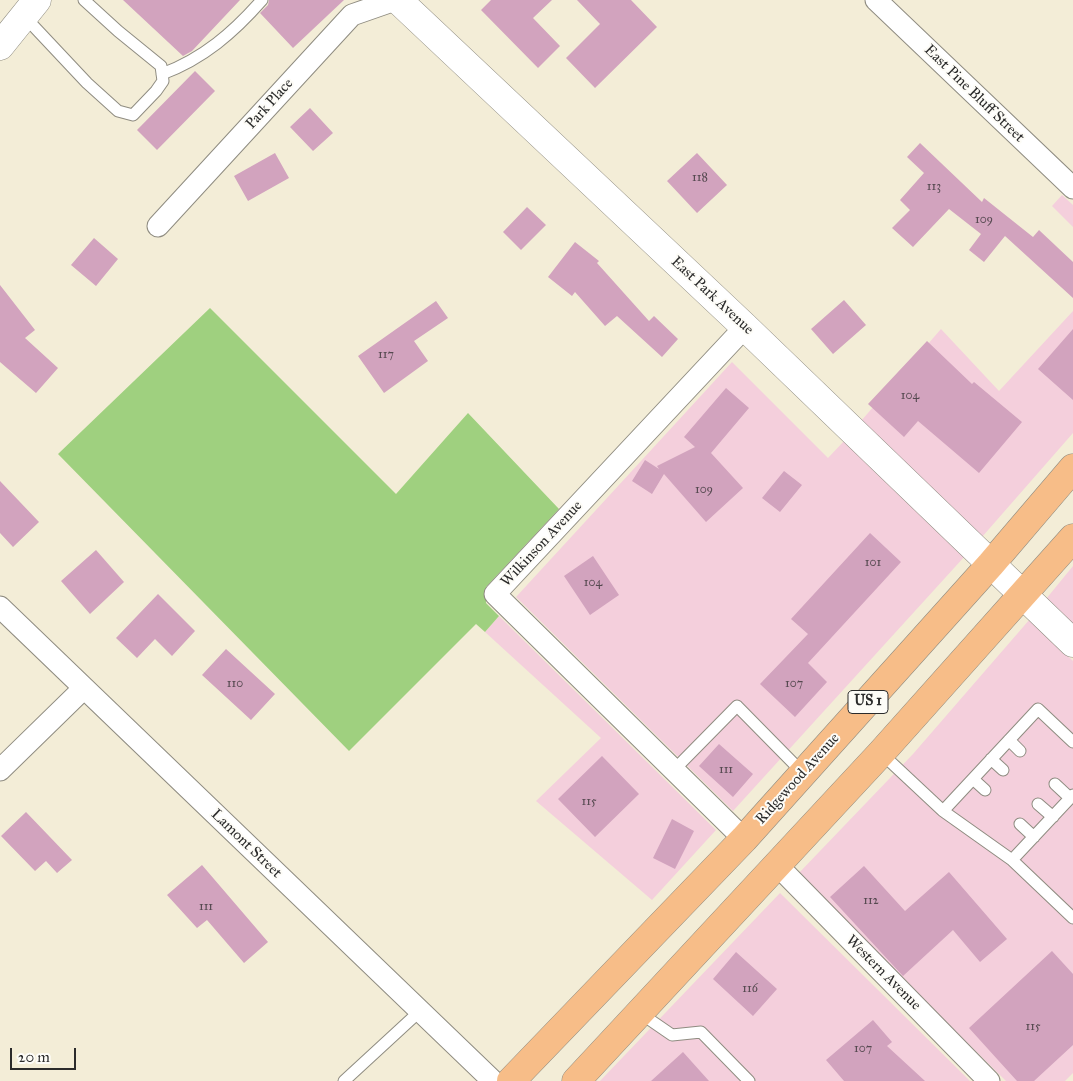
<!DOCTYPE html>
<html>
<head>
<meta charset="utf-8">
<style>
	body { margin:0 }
	#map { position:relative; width:1073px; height:1081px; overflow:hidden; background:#f3edd7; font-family:"IM FELL Great Primer",serif }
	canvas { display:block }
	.scale { position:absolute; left:10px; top:1048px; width:66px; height:22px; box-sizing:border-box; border:2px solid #2b2b2b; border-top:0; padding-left:6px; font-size:15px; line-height:18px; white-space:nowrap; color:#2b2b2b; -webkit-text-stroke:4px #fdfcf7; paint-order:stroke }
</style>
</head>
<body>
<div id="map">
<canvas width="1073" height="1081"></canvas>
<div class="scale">20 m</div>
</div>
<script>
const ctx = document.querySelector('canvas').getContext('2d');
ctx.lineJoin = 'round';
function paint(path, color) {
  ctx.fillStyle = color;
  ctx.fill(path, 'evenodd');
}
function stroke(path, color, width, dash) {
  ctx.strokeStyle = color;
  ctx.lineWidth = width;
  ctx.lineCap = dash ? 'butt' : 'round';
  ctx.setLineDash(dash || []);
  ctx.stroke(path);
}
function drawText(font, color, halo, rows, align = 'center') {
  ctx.font = font + ' "IM FELL Great Primer",serif';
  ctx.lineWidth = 4;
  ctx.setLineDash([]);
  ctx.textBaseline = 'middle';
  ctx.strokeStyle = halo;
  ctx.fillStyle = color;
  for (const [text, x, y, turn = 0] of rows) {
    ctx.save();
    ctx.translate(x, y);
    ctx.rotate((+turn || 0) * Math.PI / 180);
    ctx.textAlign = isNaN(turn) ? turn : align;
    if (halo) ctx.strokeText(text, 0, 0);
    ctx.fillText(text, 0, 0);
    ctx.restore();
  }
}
paint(new Path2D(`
	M1062 195 1073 205V227L1052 206Z
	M1073 311V433L982 537 861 421 941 329 999 391Z
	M732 362 828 458 845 440 965 556 733 811 516 597Z
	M1073 566V626L1046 599Z
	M499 616 716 830 652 900 536 801 601 738 485 632Z
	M1030 619 1073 661V1073L1065 1081H1006L797 875 913 754Z
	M780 893 970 1081H600Z`), '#f4cfdc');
paint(new Path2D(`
	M210 308 396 494 468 413 559 509 486 587V603L499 616 485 632 476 624 349 751 58 454Z`), '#9fd07f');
paint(new Path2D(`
	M123 0H240L192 51 183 56Z
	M269 0H344L293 48 260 13 268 5Z
	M491 0H552L533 18 560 46 538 68 481 10Z
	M577 0H631L657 27 595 88 566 58 600 24Z
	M195 71 215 91 157 150 137 130Z
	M310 108 333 133 313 151 290 127Z
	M920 143 982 202 984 198 1033 237 1039 230 1073 262V298L1005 236 984 262 969 250 981 234 949 209 913 247 892 228 910 210 900 200 924 173 907 157Z
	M275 153 289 178 248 201 234 176Z
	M697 153 727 185 697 213 667 181Z
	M527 207 546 225 521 250 503 232Z
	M94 238 118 259 96 286 71 265Z
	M575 242 599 261 597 263 649 321 654 316 678 339 662 357 617 316 605 326 575 292 572 296 548 277Z
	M0 285 35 330 25 338 58 368 36 393 0 362Z
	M844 300 866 325 833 354 811 329Z
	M436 301 448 318 414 341 428 361 384 393 358 356Z
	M1073 329V400L1038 369Z
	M927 341 972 384 974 382 1022 422 979 473 918 421 904 437 868 404Z
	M726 388 749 408 711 453 743 488 706 522 664 474 652 494 632 481 645 460 659 469 657 466 695 447 684 437Z
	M784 471 802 485 780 512 762 498Z
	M0 481 39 522 13 547 0 533Z
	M870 533 901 562 808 663 827 682 795 717 760 684 808 634 791 619Z
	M96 550 124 582 90 614 61 581Z
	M593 556 619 595 590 615 564 576Z
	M158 594 195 631 172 656 155 639 137 658 116 638Z
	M226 649 275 694 251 720 202 675Z
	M719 744 753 774 733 797 699 766Z
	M602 756 639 794 595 837 558 799Z
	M26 812 72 860 57 873 46 861 35 871 1 836Z
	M672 819 694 831 675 869 653 858Z
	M202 865 268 942 244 963 207 920 197 928 167 895Z
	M864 866 905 911 949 872 1007 939 980 962 953 930 903 976 830 897Z
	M1052 951 1073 974V1045L1034 1081H1017L969 1028Z
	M736 952 777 989 753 1016 713 979Z
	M873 1020 892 1042 887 1046 925 1081H844L826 1060Z
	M683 1052 709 1081H651Z`), '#d2a3be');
const service = new Path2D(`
	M24 16 87 83 118 111 133 115 156 91 163 81 161 66 118 31 84 0
	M162 74C203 59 234 32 262 0
	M1009 740 1020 751
	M881 753 943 811 1012 860 1073 918
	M991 759 1003 770
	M674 770 737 706 803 773
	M973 779 985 790
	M1055 784 1070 798
	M1038 804 1053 817
	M943 811 1038 709 1073 742
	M1020 824 1034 837
	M1012 860 1073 795
	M640 1013 672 1035 701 1032 749 1081
	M344 1081 420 1011`);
const minor = new Path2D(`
	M876 0 1073 188
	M158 226 352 15 395 0
	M0 607 493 1081
	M0 770 84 688
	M744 839 495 594 745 327
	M777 865 989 1081`);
const tertiary = new Path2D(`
	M398 0 745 327 1073 643
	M0 46 37 0`);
const primary = new Path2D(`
	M511 1081 744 839 991 564 1073 468
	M576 1081 881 753 1073 538`);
stroke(service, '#8f8c81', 13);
stroke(minor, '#8f8c81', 23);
stroke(tertiary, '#8f8c81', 29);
stroke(primary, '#8f8c81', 29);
stroke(service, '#fff', 11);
stroke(minor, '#fff', 21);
stroke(tertiary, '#fff', 28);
stroke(primary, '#f7bd88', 28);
drawText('12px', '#554950', null, [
	["118",700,178],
	["113",934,187],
	["109",984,220],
	["117",386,355],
	["104",910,396],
	["109",704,490],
	["101",873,563],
	["104",593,583],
	["110",235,684],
	["107",794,684],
	["111",726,770],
	["115",589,802],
	["112",871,901],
	["111",206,907],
	["116",750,989],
	["115",1033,1027],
	["107",863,1049]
]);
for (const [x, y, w] of [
	[868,702,40]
]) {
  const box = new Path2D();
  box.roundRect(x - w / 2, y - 11.5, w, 23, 4);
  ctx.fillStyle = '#fdfcf7';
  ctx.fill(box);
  stroke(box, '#2b2b2b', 1);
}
drawText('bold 14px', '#2b2b2b', null, [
	["US 1",868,702]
]);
drawText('15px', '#2b2b2b', '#fdfcf7', [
	["East Pine Bluff Street",974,94,44],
	["Park Place",270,104,-48],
	["East Park Avenue",712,296,43],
	["Wilkinson Avenue",542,544,-47],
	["Ridgewood Avenue",798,779,-48],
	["Lamont Street",246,844,44],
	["Western Avenue",883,973,45]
]);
</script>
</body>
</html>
